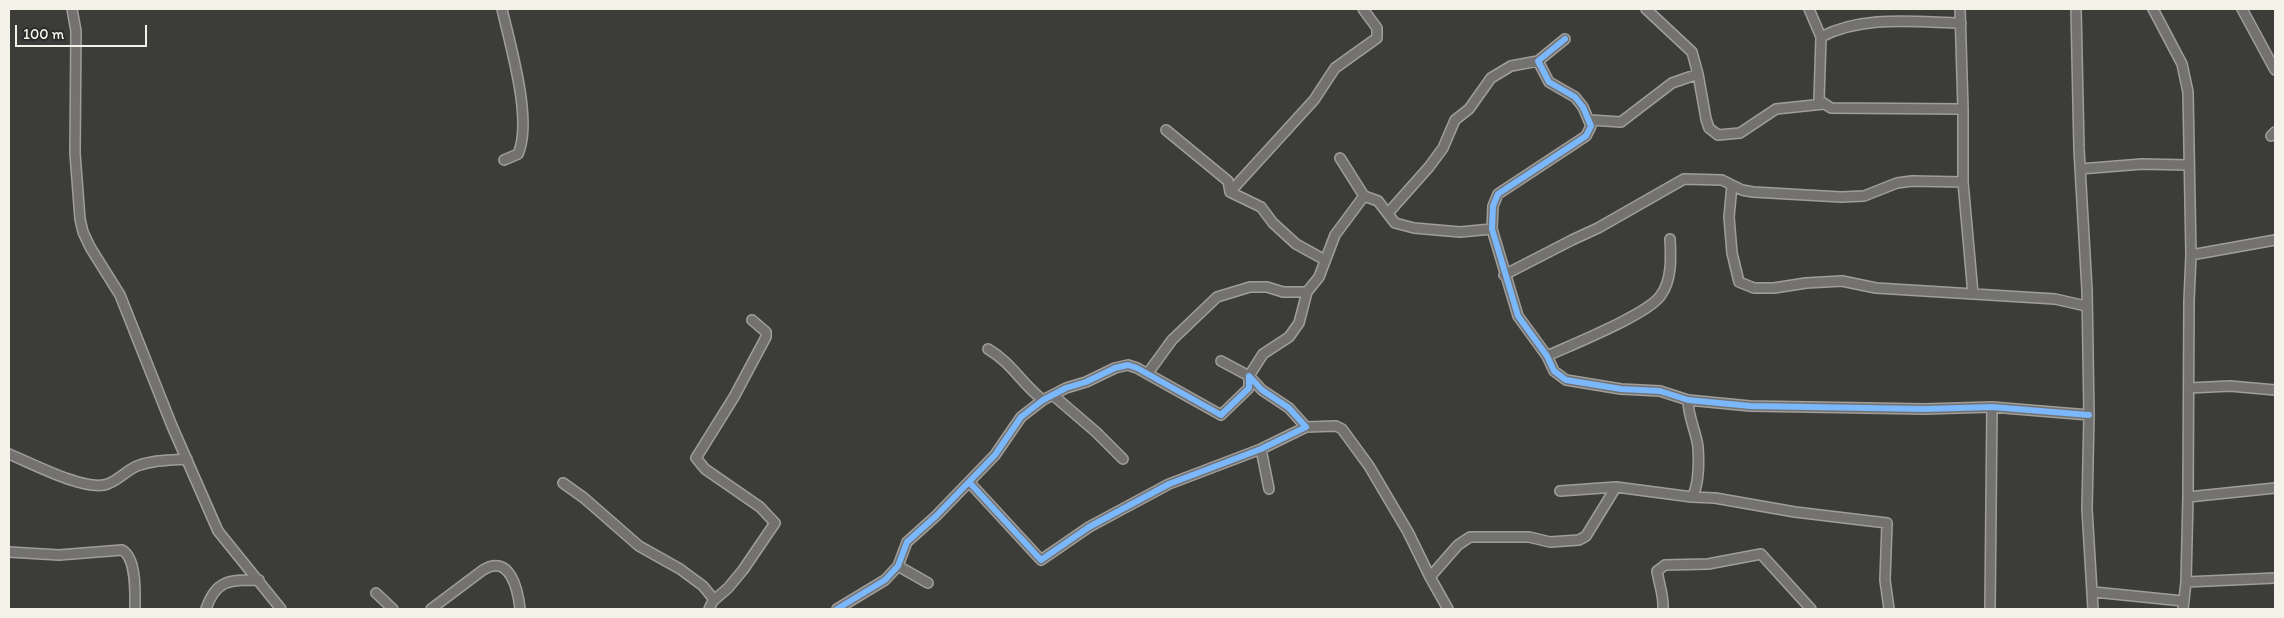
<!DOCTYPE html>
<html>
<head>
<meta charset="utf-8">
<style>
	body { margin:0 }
	#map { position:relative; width:2284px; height:618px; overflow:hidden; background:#3c3c39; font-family:Itim,sans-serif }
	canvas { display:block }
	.frame { position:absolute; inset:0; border:10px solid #f4f1e8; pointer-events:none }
	.scale { position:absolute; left:15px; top:25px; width:132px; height:22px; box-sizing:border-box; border:2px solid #f4f1e8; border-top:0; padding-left:6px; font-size:15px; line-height:18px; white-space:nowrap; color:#f4f1e8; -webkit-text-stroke:4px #2a2d2e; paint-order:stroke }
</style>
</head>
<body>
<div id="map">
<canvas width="2284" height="618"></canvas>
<div class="frame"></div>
<div class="scale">100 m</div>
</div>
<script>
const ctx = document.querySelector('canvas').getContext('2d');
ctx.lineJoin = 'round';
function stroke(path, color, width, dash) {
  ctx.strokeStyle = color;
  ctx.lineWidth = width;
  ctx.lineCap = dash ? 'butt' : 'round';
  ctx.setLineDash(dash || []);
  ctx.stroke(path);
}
const street = new Path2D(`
	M72 9 76 31 75 153 80 219 83 232 90 247 120 295 172 426 218 531 281 609
	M502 9C510 45 533 120 518 154L504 160
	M1646 9 1692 52 1698 74 1706 119 1709 128 1718 135 1740 133 1776 109 1824 104
	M1809 9 1821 37 1819 100 1831 108 1963 109
	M1960 9 1963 109V182L1973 294
	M2076 9 2079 149 2087 290 2089 415 2087 509 2093 609
	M2153 9 2182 64 2188 92 2191 255 2189 301 2188 497 2186 582 2183 609
	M2242 9 2275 70
	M1821 37C1863 15 1914 22 1961 23
	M1565 39 1538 61 1549 82 1575 97 1583 107 1591 126 1586 136 1498 194 1493 206 1492 229 1518 316 1547 356 1554 371 1566 380 1621 389 1660 391 1688 400 1750 406 1925 409 1992 407 2089 415
	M1590 120 1621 122 1672 83 1698 74
	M1166 130 1228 181 1230 192 1261 207 1273 223 1296 244 1325 260
	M2271 136 2275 132
	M1340 158 1364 196
	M2080 169 2142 164 2188 165
	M1732 185 1729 217 1732 253 1739 282 1754 288H1774L1806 283 1842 281 1876 288 2055 299 2086 306
	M1230 192 1314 100 1335 68 1377 38V28L1363 9
	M1389 212 1429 167 1443 148 1455 120 1469 109 1491 78 1511 66 1538 61
	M2191 255 2275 240
	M1504 275 1572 240 1598 228 1684 179 1722 180 1742 190 1753 192 1841 197 1864 196 1897 183 1912 181 1963 182
	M988 349C1012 363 1022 384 1043 400
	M1547 356C1571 345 1649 314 1661 295 1672 280 1671 257 1670 239
	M1221 361 1249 376 1263 354 1289 337 1299 323 1307 292 1319 277 1335 235 1364 196 1378 201 1395 223 1414 228 1460 232 1492 229
	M1148 373 1172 340 1217 297 1250 287H1267L1283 292H1307
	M2189 388 2230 386 2275 390
	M1054 396 1096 432 1123 459
	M1688 400C1688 417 1696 431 1698 447 1699 461 1699 485 1692 497
	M1306 427 1336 426 1342 429 1369 466 1408 532 1430 577 1448 609
	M1261 449 1269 489
	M9 454C31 463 80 489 104 485 116 483 125 471 137 466 153 460 170 460 187 459
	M563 483 584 498 639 546 680 569 703 586 712 597 713 601 709 609
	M1560 491 1616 487 1692 497 1715 498 1795 512 1887 523 1885 580 1889 609
	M2188 497 2275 488
	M9 552 59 555 122 550C137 558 135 594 135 609
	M898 566 928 583
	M1430 577 1458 545 1470 537H1529L1550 542 1579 540 1586 536 1616 487
	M2186 582 2275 578
	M2094 592 2183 601
	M376 593 393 609
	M713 601 728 588 743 570 775 523 760 507 705 469 696 458 734 397 766 337V332L752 320
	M206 609C216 579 230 580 259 580
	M431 609 483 570C510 553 518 590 520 609
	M837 609 885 580 898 566 907 542 936 516 995 455 1021 417 1043 400 1066 388 1086 382 1115 368 1128 365 1137 368 1221 415 1249 388V376L1262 390 1289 408 1306 427 1261 449 1169 484 1089 527 1041 560 969 482
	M1663 609C1664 596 1659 584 1657 571L1665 565 1708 564 1761 554 1811 609
	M1990 609 1992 407`);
stroke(street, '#9f9e9b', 12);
stroke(street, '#737270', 9);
stroke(new Path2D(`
	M1565 39 1538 61 1549 82 1575 97 1583 107 1591 126 1586 136 1498 194 1493 206 1492 229 1518 316 1547 356 1554 371 1566 380 1621 389 1660 391 1688 400 1750 406 1925 409 1992 407 2089 415
	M837 609 885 580 898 566 907 542 936 516 995 455 1021 417 1043 400 1066 388 1086 382 1115 368 1128 365 1137 368 1221 415 1249 388V376L1262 390 1289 408 1306 427 1261 449 1169 484 1089 527 1041 560 969 482`), '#7ab7fb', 6);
</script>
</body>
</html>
